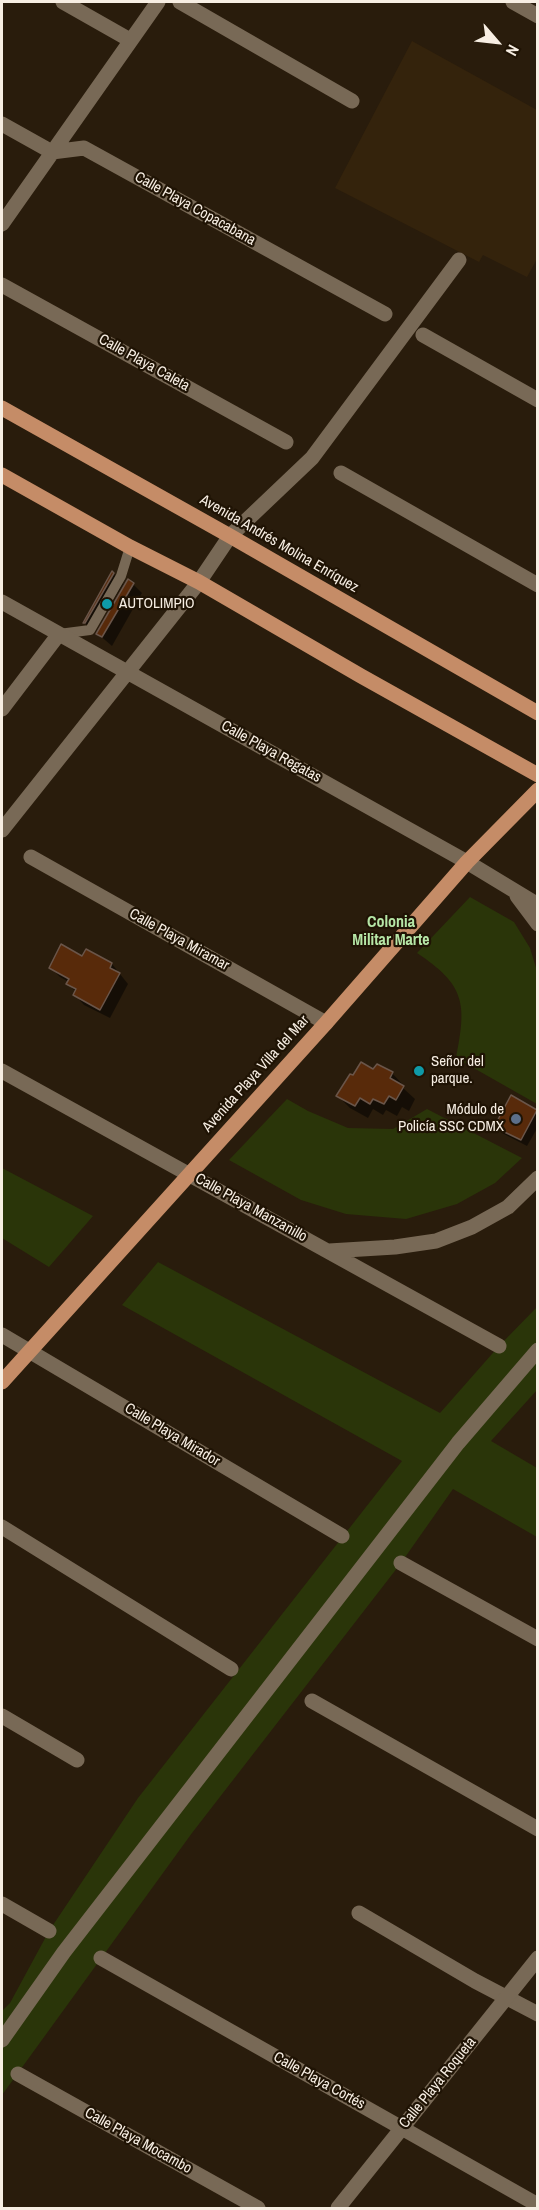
<!DOCTYPE html>
<html>
<head>
<meta charset="utf-8">
<style>
	body { margin:0 }
	#map { position:relative; width:539px; height:2210px; overflow:hidden; background:#291c0c; font-family:"Archivo Narrow",sans-serif }
	canvas { display:block }
	.frame { position:absolute; inset:0; border:3px solid #f7eee3; pointer-events:none }
	.north { position:absolute; left:467px; top:12px; width:60px; height:60px; -webkit-text-stroke:4px #1f1304; paint-order:stroke; rotate:118deg; font-size:16px; font-weight:700; line-height:24px; text-align:center; color:#f7eee3 }
	.north::after { content:''; display:block; margin:auto; width:21px; height:27px; background:#f7eee3; clip-path:polygon(50% 0,100% 100%,50% 72%,0 100%) }
</style>
</head>
<body>
<div id="map">
<canvas width="539" height="2210"></canvas>
<div class="frame"></div>
<div class="north">N</div>
</div>
<script>
const ctx = document.querySelector('canvas').getContext('2d');
ctx.lineJoin = 'round';
function paint(path, color) {
  ctx.fillStyle = color;
  ctx.fill(path, 'evenodd');
}
function stroke(path, color, width, dash) {
  ctx.strokeStyle = color;
  ctx.lineWidth = width;
  ctx.lineCap = dash ? 'butt' : 'round';
  ctx.setLineDash(dash || []);
  ctx.stroke(path);
}
function drawText(font, color, halo, rows, align = 'center') {
  ctx.font = font + ' "Archivo Narrow",sans-serif';
  ctx.lineWidth = 4.5;
  ctx.setLineDash([]);
  ctx.textBaseline = 'middle';
  ctx.strokeStyle = halo;
  ctx.fillStyle = color;
  for (const [text, x, y, turn = 0] of rows) {
    ctx.save();
    ctx.translate(x, y);
    ctx.rotate((+turn || 0) * Math.PI / 180);
    ctx.textAlign = isNaN(turn) ? turn : align;
    if (halo) ctx.strokeText(text, 0, 0);
    ctx.fillText(text, 0, 0);
    ctx.restore();
  }
}
paint(new Path2D(`
	M412 41 537 110V259L527 277 483 255 479 262 335 188Z`), '#34230c');
paint(new Path2D(`
	M470 897 514 922 530 948 537 971V1104L456 1058C467 1003 465 985 417 953Z
	M287 1099 308 1111 348 1128 393 1129 427 1109 522 1158 495 1183 457 1204 406 1219 346 1214 301 1200 229 1160Z
	M2 1168 93 1216 49 1267 2 1238Z
	M158 1262 440 1413 499 1346 537 1307V1390L491 1441 537 1468V1537L453 1489 401 1563 192 1833 2 2095V2011L10 2003 49 1931 138 1798 402 1461 122 1305Z`), '#2a3509');
paint(new Path2D(`
	M113 573 123 584 94 632 85 623Z
	M133 584 142 593 112 646 98 634Z
	M87 951 112 964 128 984 110 1018 84 1005 75 995 76 992 68 984 69 982 60 977 50 967 83 958Z
	M374 1071 392 1073 404 1086 403 1088 415 1099 409 1111 402 1107 397 1116 386 1110 383 1115 373 1109 368 1118 350 1108 338 1096Z
	M512 1097 538 1113V1127L527 1146 502 1133 496 1127Z`), '#0007');
const building = new Path2D(`
	M112 571 114 573 85 623H83Z
	M128 579 134 583 102 637 96 634Z
	M61 944 82 956 86 949 112 963 110 968 120 973 100 1010 73 995 76 989 66 984 69 979 49 968Z
	M361 1062 373 1069 377 1064 393 1072 390 1078 404 1086 396 1100 389 1096 384 1104 373 1099 370 1104 360 1098 355 1106 336 1096 350 1074 353 1075Z
	M511 1095 537 1110 521 1140 494 1127Z`);
paint(building, '#582a0a');
stroke(building, '#6a5549', 1.5);
stroke(new Path2D(`
	M59 634 90 630 121 576 130 547`), '#786956', 10);
stroke(new Path2D(`
	M63 2 130 40
	M180 2 352 101
	M513 2 538 16
	M2 124 52 152 84 148 385 314
	M2 224 158 2
	M2 285 286 442
	M423 335 538 400
	M341 473 538 585
	M2 602 467 862 538 905
	M2 709 59 634
	M2 830 199 582 230 536 312 458 459 260
	M31 857 326 1023
	M517 896 538 924
	M2 1071 499 1346
	M329 1251 395 1247 436 1241 472 1227 508 1207 538 1178
	M2 1335 342 1536
	M2 1527 231 1669
	M401 1563 538 1639
	M312 1701 538 1829
	M2 1716 77 1760
	M2 1904 49 1931
	M359 1913 475 1981 538 2014
	M101 1958 538 2205
	M2 2040 64 1952 458 1443 538 1350
	M18 2074 258 2208`), '#786956', 15);
stroke(new Path2D(`
	M338 2208 538 1958`), '#786956', 15);
stroke(new Path2D(`
	M2 408 230 536 538 713
	M2 475 130 547 199 582 361 676 538 775
	M2 1382 326 1023 467 862 538 790`), '#c58c67', 15);
for (const [x, y, r, color] of [
	[107,604,6,"#0f9aa8"],
	[419,1071,6,"#0f9aa8"],
	[516,1119,6,"#5c6f8a"]
]) {
  const dot = new Path2D();
  dot.arc(x, y, r, 0, 2 * Math.PI);
  ctx.fillStyle = color;
  ctx.fill(dot);
  stroke(dot, '#1f1304', 2);
}
drawText('15px', '#f7eee3', '#1f1304', [
	["Calle Playa Copacabana",195,209,29],
	["Calle Playa Caleta",144,363,29],
	["Avenida Andrés Molina Enríquez",279,544,30],
	["Calle Playa Regatas",271,752,29],
	["Calle Playa Miramar",179,940,29],
	["Avenida Playa Villa del Mar",256,1074,-48],
	["Calle Playa Manzanillo",251,1208,29],
	["Calle Playa Mirador",172,1435,31],
	["Calle Playa Cortés",319,2081,29],
	["Calle Playa Roqueta",438,2083,-51],
	["Calle Playa Mocambo",138,2141,29]
]);
drawText('15px', '#f7eee3', '#1f1304', [
	["AUTOLIMPIO",119,604],
	["Señor del",431,1062],
	["parque.",431,1079],
	["Módulo de",504,1110,"right"],
	["Policía SSC CDMX",504,1127,"right"]
], 'left');
drawText('bold 16px', '#b6e7a7', '#1f1304', [
	["Colonia",391,923],
	["Militar Marte",391,941]
]);
</script>
</body>
</html>
